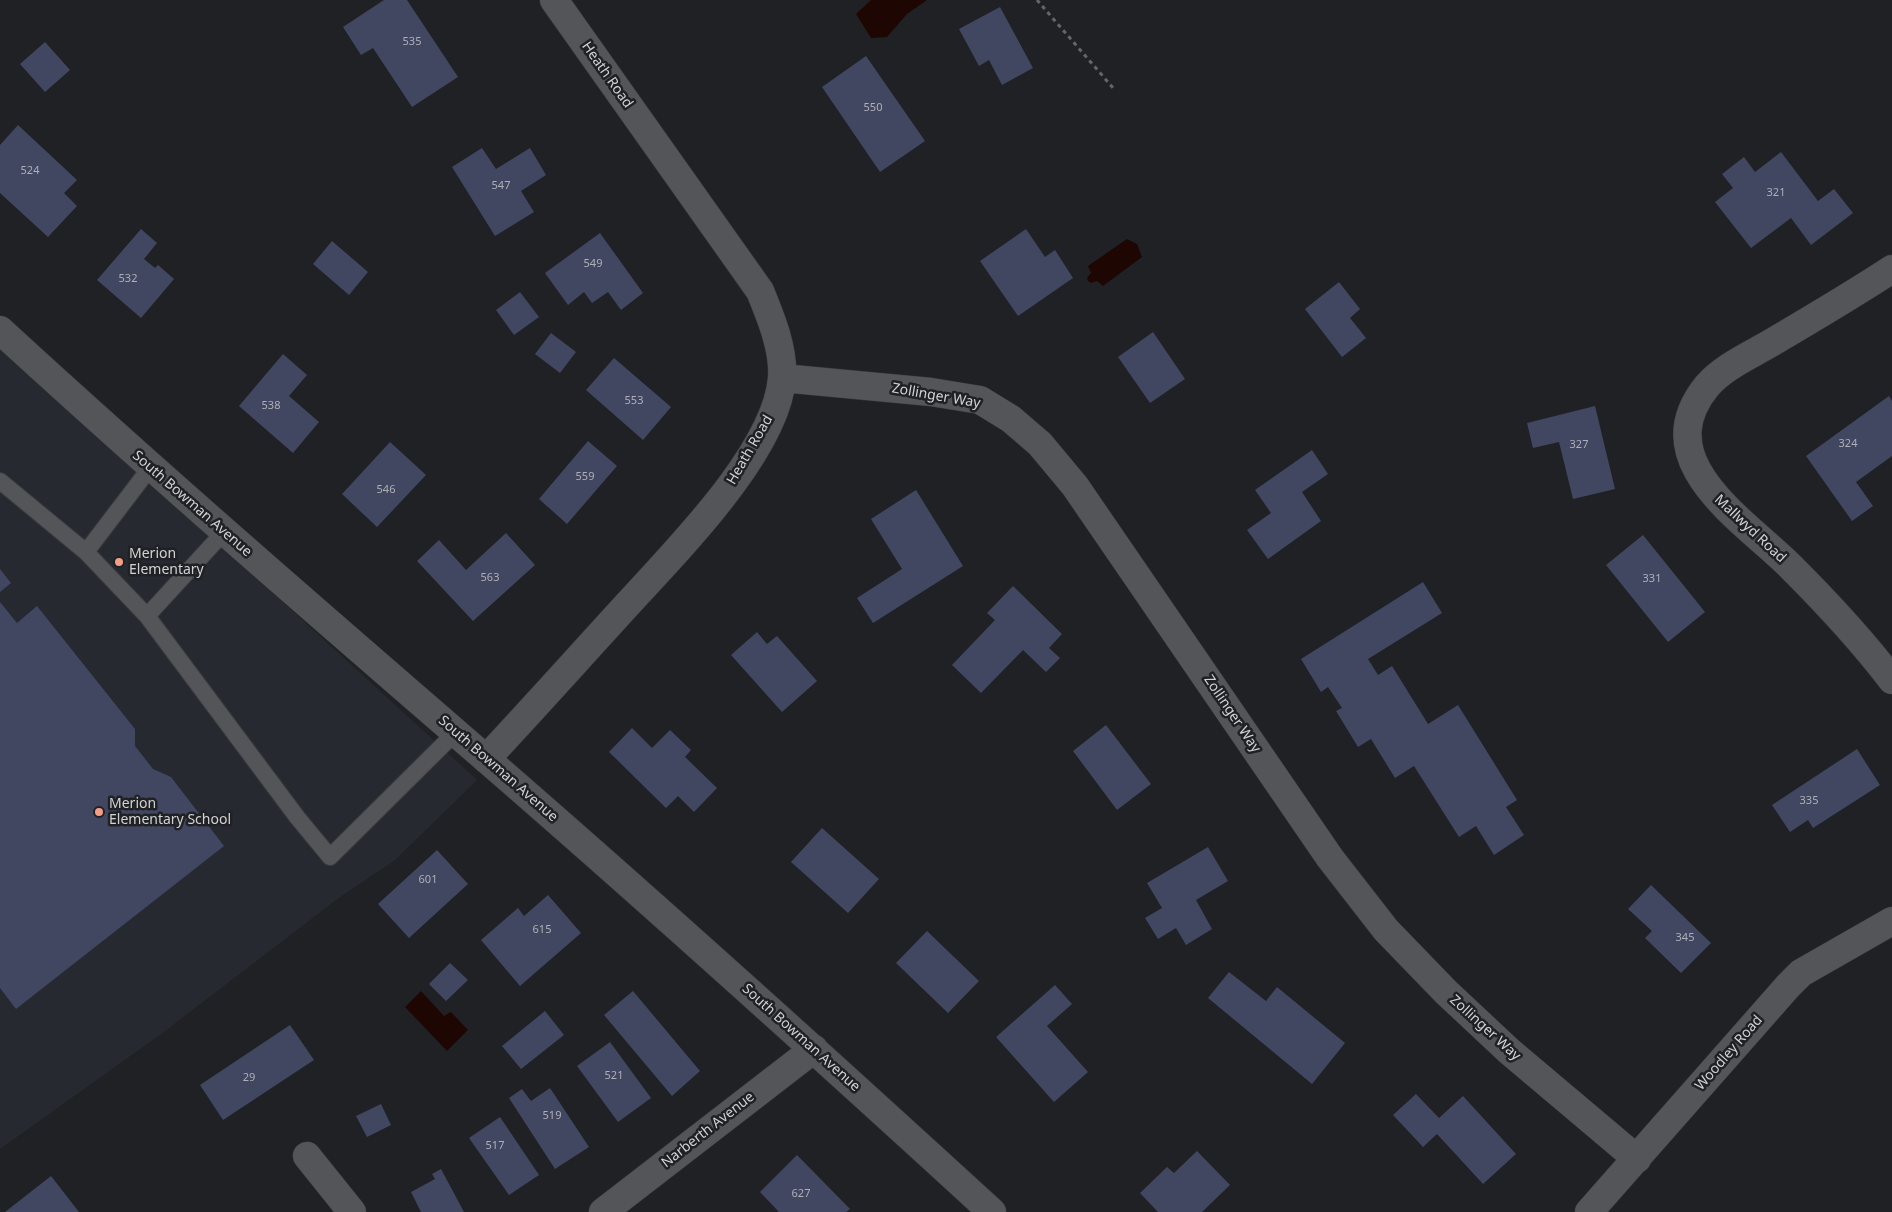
<!DOCTYPE html>
<html>
<head>
<meta charset="utf-8">
<style>
	body { margin:0 }
	canvas { display:block; background:#202124 }
</style>
</head>
<body>
<canvas width="1892" height="1212"></canvas>
<script>
const ctx = document.querySelector('canvas').getContext('2d');
ctx.lineJoin = 'round';
function paint(path, color) {
  ctx.fillStyle = color;
  ctx.fill(path, 'evenodd');
}
function stroke(path, color, width, dash) {
  ctx.strokeStyle = color;
  ctx.lineWidth = width;
  ctx.lineCap = dash ? 'butt' : 'round';
  ctx.setLineDash(dash || []);
  ctx.stroke(path);
}
function drawText(font, color, halo, rows, align = 'center') {
  ctx.font = font + ' "Noto Sans",sans-serif';
  ctx.lineWidth = 5;
  ctx.setLineDash([]);
  ctx.textBaseline = 'middle';
  ctx.strokeStyle = halo;
  ctx.fillStyle = color;
  for (const [text, x, y, turn = 0] of rows) {
    ctx.save();
    ctx.translate(x, y);
    ctx.rotate((+turn || 0) * Math.PI / 180);
    ctx.textAlign = isNaN(turn) ? turn : align;
    if (halo) ctx.strokeText(text, 0, 0);
    ctx.fillText(text, 0, 0);
    ctx.restore();
  }
}
paint(new Path2D(`
	M0 343 477 780 395 860 340 897 161 1034 0 1149Z`), '#272931');
paint(new Path2D(`
	M871 0H927L907 14 887 37 871 38 856 14Z
	M1127 239 1137 244 1142 257 1103 286 1097 281 1091 283 1088 281 1087 278 1091 273 1088 266Z
	M421 991 444 1016 451 1012 468 1030 447 1051 405 1007Z`), '#1e0602');
paint(new Path2D(`
	M384 0H407L458 77 412 107 373 48 361 55 343 27Z
	M1000 7 1033 68 1002 85 989 60 979 66 959 29Z
	M45 42 70 70 45 92 20 64Z
	M866 56 925 141 880 172 822 87Z
	M18 125 77 180 64 193 77 206 48 237 0 193V145Z
	M482 148 496 169 530 148 546 175 521 191 534 212 495 236 452 167Z
	M1781 152 1818 201 1834 189 1853 213 1811 245 1791 218 1751 248 1715 202 1733 188 1722 174 1744 157 1755 172Z
	M141 229 157 243 144 259 155 268 158 265 174 279 141 318 97 280Z
	M1026 229 1045 257 1055 250 1073 278 1018 316 980 261Z
	M600 233 643 293 621 310 608 292 592 303 584 292 568 305 545 273Z
	M332 241 368 272 349 295 313 264Z
	M1339 282 1360 309 1350 318 1366 338 1342 357 1305 309Z
	M520 292 539 317 514 335 496 310Z
	M1153 332 1185 379 1150 403 1118 357Z
	M551 333 576 352 560 373 535 354Z
	M283 354 307 375 289 396 319 422 293 453 239 406Z
	M614 358 671 407 643 440 586 390Z
	M1889 396 1892 401V456L1856 482 1873 506 1852 521 1806 456Z
	M1595 406 1615 489 1573 499 1559 442 1533 448 1527 423Z
	M588 441 617 466 567 524 539 499Z
	M390 442 426 475 377 527 342 494Z
	M1312 450 1328 474 1302 492 1321 521 1268 559 1247 530 1271 513 1255 490Z
	M916 490 963 566 873 623 857 598 902 569 871 519Z
	M506 533 535 565 473 621 417 561 439 540 466 570Z
	M1643 535 1705 612 1668 642 1606 565Z
	M0 569 11 583 0 592Z
	M1423 582 1442 613 1368 659 1378 675 1392 666 1428 724 1458 705 1517 800 1506 807 1524 835 1494 855 1476 826 1459 837 1414 766 1395 778 1371 739 1358 747 1336 711 1342 708 1328 687 1321 692 1301 659Z
	M1013 586 1062 634 1049 648 1060 658 1046 672 1023 650 981 693 952 665 995 620 987 613Z
	M0 602 17 623 37 606 135 729V746L153 769 171 777 224 846 16 1009 0 988Z
	M757 632 767 644 777 636 817 681 782 712 731 655Z
	M1106 725 1151 784 1117 810 1073 751Z
	M632 728 652 748 670 730 691 750 685 757 717 788 694 812 678 796 666 808 609 752Z
	M1857 749 1880 785 1813 828 1808 820 1790 832 1772 805Z
	M822 828 879 879 848 913 791 862Z
	M1208 847 1228 881 1196 900 1212 929 1186 945 1176 928 1158 939 1145 918 1162 908 1147 883Z
	M437 850 468 884 409 938 378 904Z
	M1651 885 1711 943 1681 973 1645 938 1652 931 1628 909Z
	M548 895 581 933 520 986 481 940 518 908 524 916Z
	M927 931 979 981 948 1013 896 963Z
	M450 963 468 980 446 1001 429 984Z
	M1229 972 1266 1001 1277 987 1345 1043 1312 1084 1208 998Z
	M1055 985 1072 1004 1047 1026 1088 1072 1054 1102 996 1037Z
	M633 991 700 1071 672 1096 604 1015Z
	M545 1011 564 1035 521 1069 502 1046Z
	M290 1025 314 1060 223 1120 200 1085Z
	M610 1042 651 1098 618 1122 577 1066Z
	M550 1088 589 1147 555 1169 509 1098 522 1089 531 1101Z
	M1416 1094 1439 1118 1463 1096 1516 1154 1483 1184 1437 1134 1423 1147 1393 1115Z
	M381 1104 391 1125 367 1137 356 1116Z
	M500 1117 539 1175 509 1195 469 1138Z
	M1197 1151 1230 1185 1202 1212H1158L1140 1193 1167 1167 1174 1173Z
	M797 1155 850 1209 846 1212H779L760 1192Z
	M441 1169 464 1212H421L411 1192 435 1179 432 1174Z
	M51 1176 79 1212H5Z`), '#414661');
const service = new Path2D(`
	M0 481 86 552 150 468
	M86 552 147 616 297 817 330 857 455 733
	M147 616 224 532`);
const minor = new Path2D(`
	M1892 269C1854 294 1815 317 1776 340 1753 354 1724 366 1707 386 1645 462 1746 521 1792 568 1826 602 1863 642 1892 680
	M782 378 931 392 980 400 1011 419 1040 444 1075 486 1330 858 1386 930 1446 992 1509 1051 1637 1159
	M486 759C530 712 573 664 616 617 666 561 776 455 782 378 784 349 771 318 760 291L554 0
	M307 1156 352 1212
	M603 1212 814 1049
	M1589 1212 1788 986 1801 973 1892 921`);
const tertiary = new Path2D(`
	M0 330C159 476 322 617 485 758 657 907 825 1059 992 1212`);
stroke(service, '#3a3b3d', 18);
stroke(minor, '#3a3b3d', 29);
stroke(tertiary, '#3a3b3d', 29);
stroke(new Path2D(`
	M1037 0 1114 89`), '#646567', 3, [4, 4]);
stroke(service, '#545558', 16);
stroke(minor, '#545558', 28);
stroke(tertiary, '#545558', 28);
for (const [x, y, r, color] of [
	[119,562,5,"#f49e88"],
	[99,812,5,"#f49e88"]
]) {
  const dot = new Path2D();
  dot.arc(x, y, r, 0, 2 * Math.PI);
  ctx.fillStyle = color;
  ctx.fill(dot);
  stroke(dot, '#202124', 2);
}
drawText('11px', '#aeafb7', null, [
	["535",412,42],
	["550",873,108],
	["524",30,171],
	["547",501,186],
	["321",1776,193],
	["549",593,264],
	["532",128,279],
	["553",634,401],
	["538",271,406],
	["324",1848,444],
	["327",1579,445],
	["559",585,477],
	["546",386,490],
	["563",490,578],
	["331",1652,579],
	["335",1809,801],
	["601",428,880],
	["615",542,930],
	["345",1685,938],
	["521",614,1076],
	["29",249,1078],
	["519",552,1116],
	["517",495,1146],
	["627",801,1194]
]);
drawText('14px', '#d2d2d4', '#202124', [
	["Heath Road",607,75,55],
	["Zollinger Way",936,396,10],
	["Heath Road",750,450,-60],
	["South Bowman Avenue",192,504,41],
	["Mallwyd Road",1750,529,43],
	["Zollinger Way",1232,714,56],
	["South Bowman Avenue",498,769,41],
	["Zollinger Way",1485,1028,42],
	["South Bowman Avenue",801,1038,42],
	["Woodley Road",1729,1053,-49],
	["Narberth Avenue",708,1130,-38]
]);
drawText('14px', '#d2d2d4', '#202124', [
	["Merion",129,554],
	["Elementary",129,570],
	["Merion",109,804],
	["Elementary School",109,820]
], 'left');
</script>
</body>
</html>
